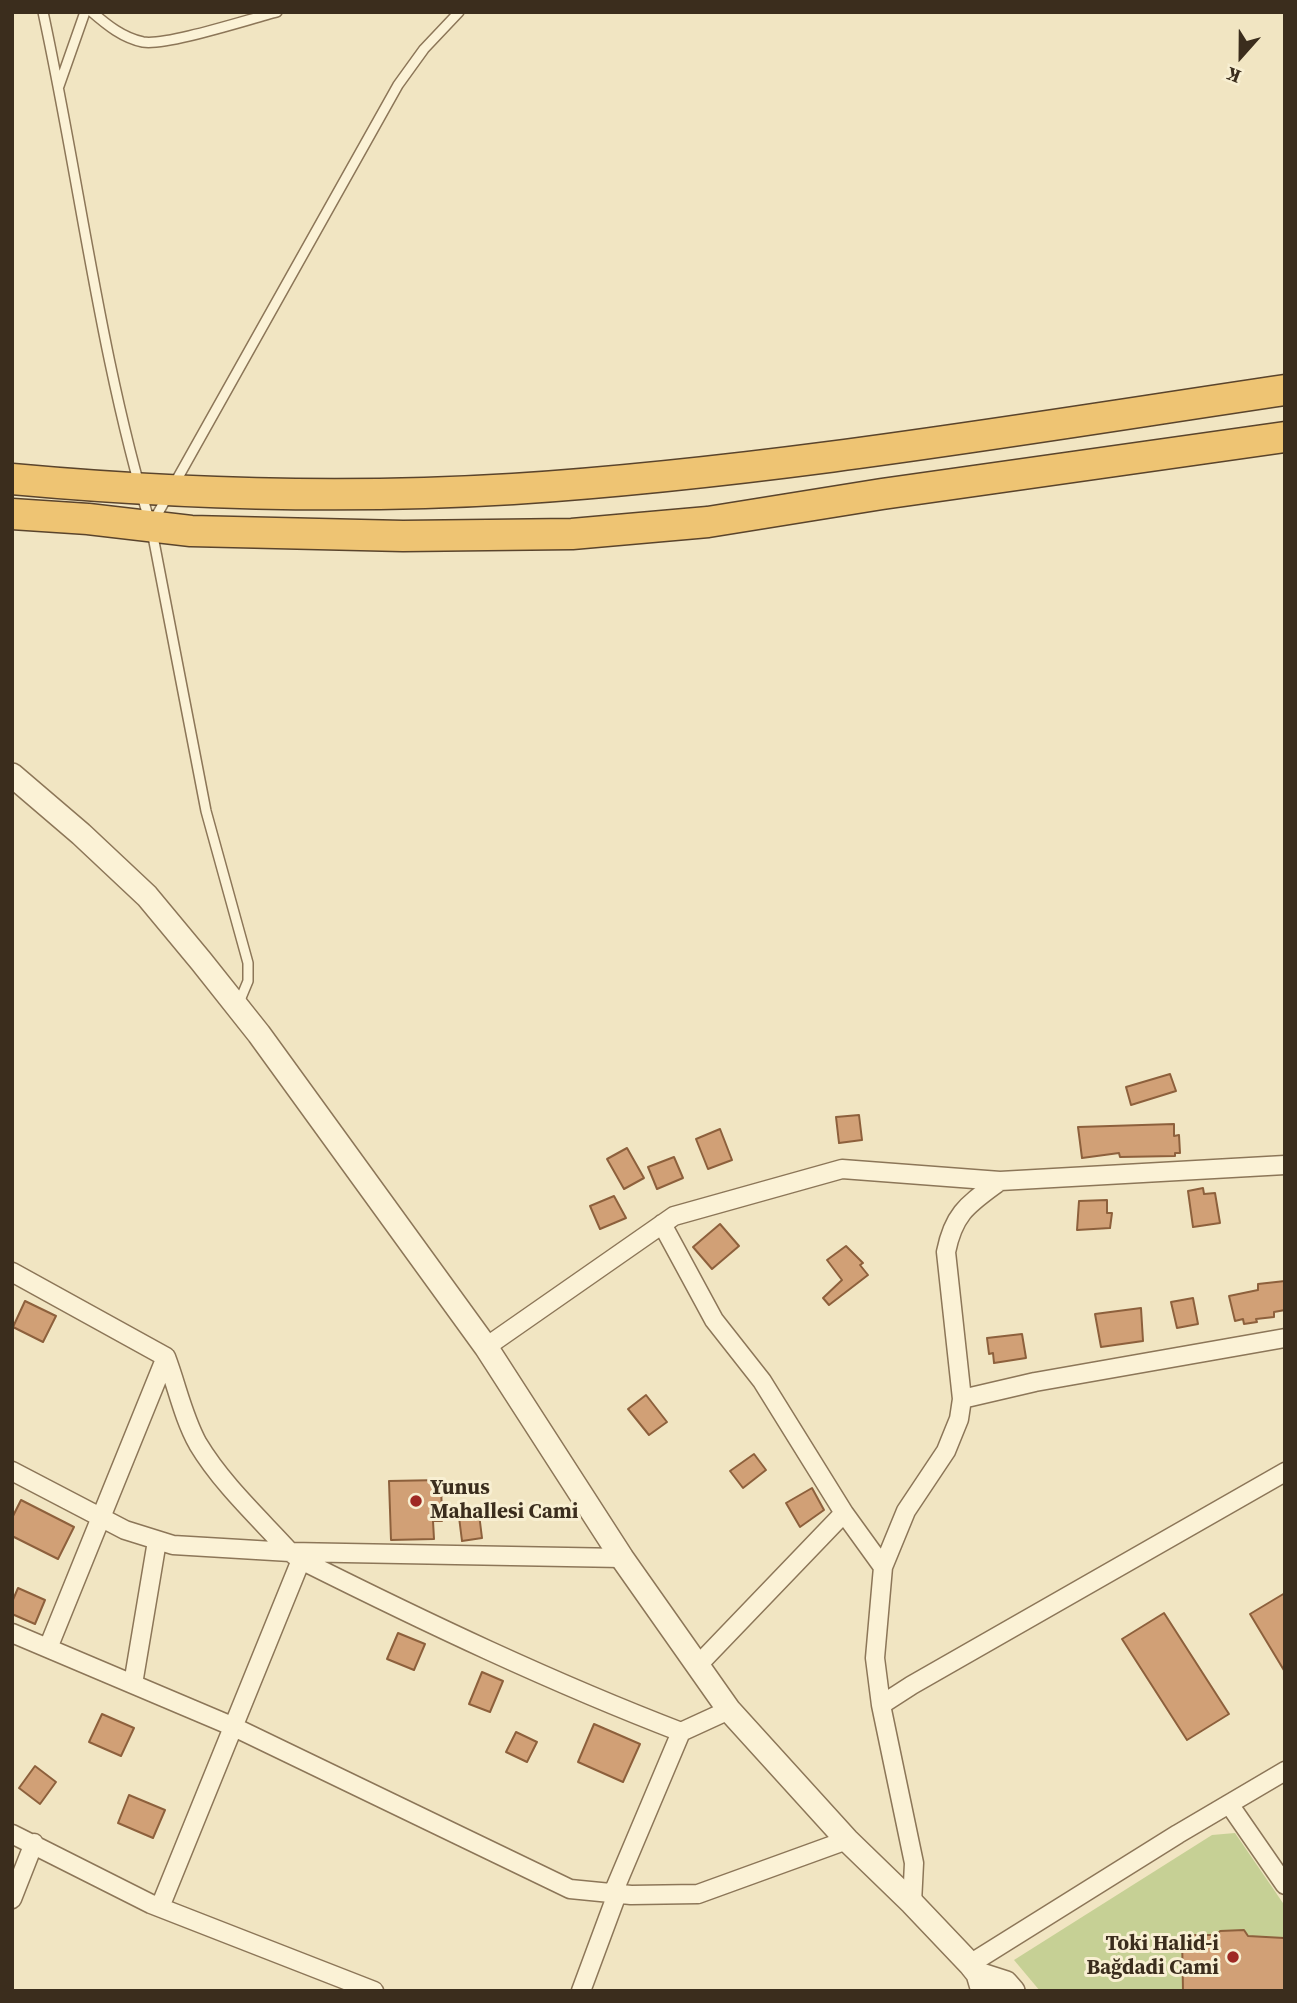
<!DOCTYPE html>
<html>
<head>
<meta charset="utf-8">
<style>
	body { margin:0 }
	#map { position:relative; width:1297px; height:2003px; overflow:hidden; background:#f1e5c2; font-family:"Source Serif 4",serif }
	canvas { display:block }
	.frame { position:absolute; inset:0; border:14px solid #3b2d1d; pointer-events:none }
	.north { position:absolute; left:1206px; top:21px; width:70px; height:70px; -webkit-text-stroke:5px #f8efd2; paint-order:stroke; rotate:201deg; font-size:19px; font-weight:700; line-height:28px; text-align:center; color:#3b2d1d }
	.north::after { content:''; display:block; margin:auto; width:24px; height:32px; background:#3b2d1d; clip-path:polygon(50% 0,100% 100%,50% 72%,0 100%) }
</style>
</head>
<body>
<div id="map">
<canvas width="1297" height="2003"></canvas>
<div class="frame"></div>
<div class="north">K</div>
</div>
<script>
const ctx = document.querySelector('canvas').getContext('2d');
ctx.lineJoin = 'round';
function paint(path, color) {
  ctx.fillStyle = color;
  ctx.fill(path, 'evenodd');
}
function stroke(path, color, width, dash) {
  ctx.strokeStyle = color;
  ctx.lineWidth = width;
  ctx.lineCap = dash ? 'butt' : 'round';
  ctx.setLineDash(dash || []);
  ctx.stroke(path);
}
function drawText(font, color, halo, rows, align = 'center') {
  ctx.font = font + ' "Source Serif 4",serif';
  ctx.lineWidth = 6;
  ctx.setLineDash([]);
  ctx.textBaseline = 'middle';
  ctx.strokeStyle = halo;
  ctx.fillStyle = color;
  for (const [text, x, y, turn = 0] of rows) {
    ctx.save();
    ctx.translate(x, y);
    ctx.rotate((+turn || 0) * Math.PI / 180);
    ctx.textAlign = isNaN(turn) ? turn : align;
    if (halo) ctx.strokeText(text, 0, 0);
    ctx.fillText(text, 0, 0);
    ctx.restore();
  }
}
paint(new Path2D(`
	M1235 1833 1285 1906V1991H1040L1014 1960 1212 1835Z`), '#c6d095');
const building = new Path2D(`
	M1170 1074 1176 1091 1131 1105 1126 1087Z
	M859 1115 862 1140 839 1143 836 1117Z
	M1174 1124V1136L1179 1135 1180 1153H1175V1156L1120 1157 1119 1153 1082 1158 1078 1127Z
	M720 1129 732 1160 708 1169 696 1139Z
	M627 1148 644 1178 624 1189 607 1159Z
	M674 1157 683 1178 657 1189 648 1167Z
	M1203 1188 1204 1194 1215 1193 1220 1223 1193 1227 1188 1191Z
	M614 1196 626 1218 600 1229 590 1206Z
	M1107 1200V1213H1112L1110 1228 1077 1230 1079 1201Z
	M720 1224 739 1246 712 1269 693 1247Z
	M846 1246 863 1263 860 1265 868 1275 829 1305 823 1298 842 1280 827 1260Z
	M1285 1281V1310L1274 1312V1317L1256 1319 1257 1322 1244 1324 1243 1319 1235 1321 1229 1296 1258 1290V1284Z
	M1193 1298 1198 1324 1177 1328 1171 1302Z
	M25 1301 56 1316 43 1342 13 1327Z
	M1141 1308 1143 1341 1101 1347 1095 1314Z
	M1022 1334 1026 1358 994 1363 993 1353 989 1354 987 1338Z
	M646 1395 667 1422 649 1435 628 1409Z
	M754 1454 766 1470 743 1488 730 1471Z
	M441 1480 442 1521H433L434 1539 391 1540 389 1481Z
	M812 1488 824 1510 800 1527 786 1503Z
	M21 1500 74 1527 58 1559 12 1536V1518Z
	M479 1514 482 1538 462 1541 459 1517Z
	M18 1588 45 1600 35 1624 12 1614V1602Z
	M1285 1593V1672L1250 1614Z
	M1164 1613 1229 1714 1187 1740 1122 1639Z
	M398 1633 425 1644 414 1670 387 1659Z
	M482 1672 503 1681 490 1712 469 1704Z
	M102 1714 134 1728 121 1756 89 1742Z
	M594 1724 640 1744 623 1782 578 1762Z
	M516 1732 537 1742 527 1762 506 1752Z
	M35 1766 56 1782 40 1804 19 1788Z
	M129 1795 165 1810 153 1838 118 1823Z
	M1244 1930 1248 1936 1284 1938 1285 1991H1183L1182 1935H1217L1220 1931Z`);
paint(building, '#d1a076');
stroke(building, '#8d603c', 2);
const service = new Path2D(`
	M43 12C80 183 100 358 151 526L206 811 248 963V981L238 1005
	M92 12C107 25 123 38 143 42 167 46 249 19 277 12
	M59 86 85 12
	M153 522 398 85 424 49 459 12`);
const minor = new Path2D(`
	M662 1224 714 1320 762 1381 844 1513 699 1664
	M12 1272 166 1357C177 1386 183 1417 198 1444 222 1484 259 1518 290 1552L301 1560C425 1622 551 1682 681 1732
	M486 1347 674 1216 842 1169 1000 1181 1285 1165
	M962 1399 1035 1382 1285 1338
	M12 1471 125 1530 173 1545 290 1552 622 1558
	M844 1513 883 1567
	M12 1633 234 1727 570 1889 631 1895 698 1894 847 1840
	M48 1648 166 1357
	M133 1684 157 1541
	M881 1705 875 1658 883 1567 906 1511 946 1451 959 1419 962 1399 946 1252C954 1212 969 1204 1000 1181
	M1229 1804 1285 1885
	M12 1834 151 1904 374 1991
	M613 1893 681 1732 729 1710
	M12 1899 34 1843
	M912 1903 914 1863 881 1705 912 1685 1285 1472
	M160 1907 301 1560
	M970 1964 1178 1834 1285 1771
	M581 1991 617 1894`);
const tertiary = new Path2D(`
	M12 775 81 834 147 896 201 961 259 1034 486 1347 622 1558 729 1710 847 1840 912 1903 970 1964 978 1974 983 1991
	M978 1974 1006 1983 1013 1991`);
const trunk = new Path2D(`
	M12 479C176 494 349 499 513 489 772 472 1029 428 1285 390
	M12 514 88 519 191 531 403 536 572 534 708 522 882 494 1285 437`);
stroke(service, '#8c7658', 12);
stroke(minor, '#8c7658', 21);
stroke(tertiary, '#8c7658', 26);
stroke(trunk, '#5a442c', 33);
stroke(service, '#fbf2d6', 9);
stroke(minor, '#fbf2d6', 18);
stroke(tertiary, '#fbf2d6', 23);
stroke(trunk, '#eec473', 30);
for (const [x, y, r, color] of [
	[416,1501,7,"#9f2924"],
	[1233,1957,7,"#9f2924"]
]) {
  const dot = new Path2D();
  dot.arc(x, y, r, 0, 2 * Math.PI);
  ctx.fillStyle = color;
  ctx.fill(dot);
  stroke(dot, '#f8efd2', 2.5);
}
drawText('bold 21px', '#3b2d1d', '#f8efd2', [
	["Yunus",430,1489],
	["Mahallesi Cami",430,1513],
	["Toki Halid-i",1219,1945,"right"],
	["Bağdadi Cami",1219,1969,"right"]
], 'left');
</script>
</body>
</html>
